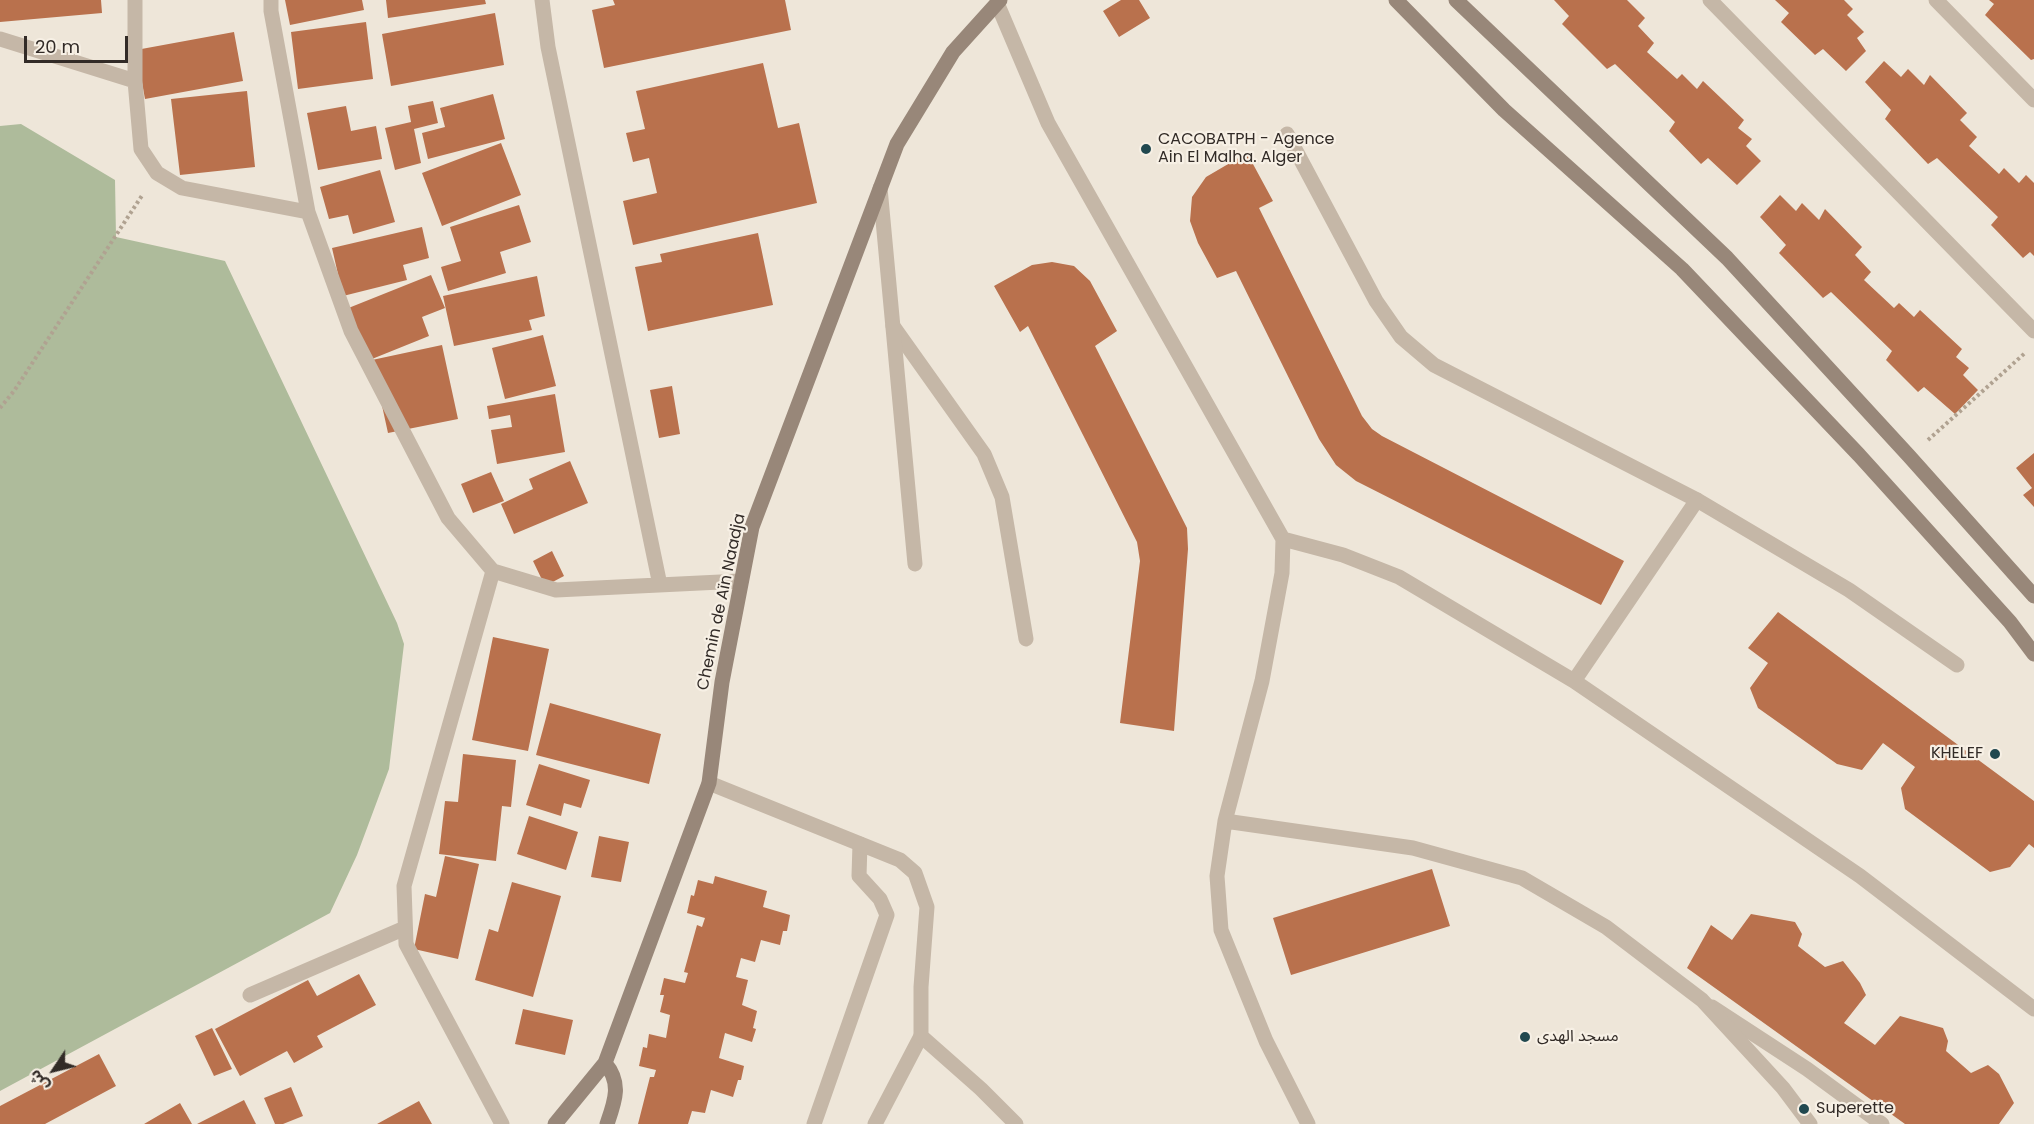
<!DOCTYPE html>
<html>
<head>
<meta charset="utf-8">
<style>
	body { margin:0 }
	#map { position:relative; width:2034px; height:1124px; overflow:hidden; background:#eee6d9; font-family:Poppins,"Noto Sans Arabic",sans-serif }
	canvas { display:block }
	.north { position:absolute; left:24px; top:1040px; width:60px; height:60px; -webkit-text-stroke:4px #f7f0e5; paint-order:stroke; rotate:235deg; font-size:16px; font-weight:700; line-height:24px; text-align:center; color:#322b27 }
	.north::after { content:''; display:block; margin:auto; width:21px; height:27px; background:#322b27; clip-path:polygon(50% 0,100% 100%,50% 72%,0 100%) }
	.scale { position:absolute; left:24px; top:36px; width:104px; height:27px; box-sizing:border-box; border:3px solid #322b27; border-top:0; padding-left:8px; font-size:18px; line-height:21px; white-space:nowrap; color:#322b27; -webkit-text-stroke:4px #f7f0e5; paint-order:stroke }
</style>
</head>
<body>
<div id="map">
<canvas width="2034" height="1124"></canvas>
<div class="north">ش</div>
<div class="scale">20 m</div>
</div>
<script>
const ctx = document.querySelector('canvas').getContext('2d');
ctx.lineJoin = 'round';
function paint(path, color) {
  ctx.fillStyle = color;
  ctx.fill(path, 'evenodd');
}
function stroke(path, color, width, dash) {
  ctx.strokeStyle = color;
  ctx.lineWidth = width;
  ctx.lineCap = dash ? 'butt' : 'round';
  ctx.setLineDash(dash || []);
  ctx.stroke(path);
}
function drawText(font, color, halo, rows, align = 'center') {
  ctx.font = font + ' Poppins,"Noto Sans Arabic",sans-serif';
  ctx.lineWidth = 4.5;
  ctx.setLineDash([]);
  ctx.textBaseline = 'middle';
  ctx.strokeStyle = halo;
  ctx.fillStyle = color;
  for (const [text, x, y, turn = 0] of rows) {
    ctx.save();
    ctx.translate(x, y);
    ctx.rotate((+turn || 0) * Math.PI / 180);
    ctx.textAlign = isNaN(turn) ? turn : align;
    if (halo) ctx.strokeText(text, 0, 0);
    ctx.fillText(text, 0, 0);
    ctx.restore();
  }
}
paint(new Path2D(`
	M21 124 115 180 116 237 225 261 397 623 404 644 389 769 357 855 330 913 0 1091V126Z`), '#aebb9b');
paint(new Path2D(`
	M0 0H101L102 13 0 22Z
	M285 0H362L364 10 290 25Z
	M386 0H485L486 4 388 18Z
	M613 0H785L791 30 604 68 592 10 615 5Z
	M1121 0H1139L1150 18 1119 37 1103 11Z
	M1554 0H1627L1645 18 1638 26 1654 43 1647 52 1677 79 1682 74 1697 89 1703 81 1744 120 1738 128 1752 139 1746 146 1761 161 1737 185 1708 158 1701 164 1669 131 1675 122 1615 64 1607 69 1562 24 1569 16Z
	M1775 0H1844L1853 9 1847 15 1864 32 1857 38 1866 51 1846 71 1823 49 1815 55 1781 22 1789 13Z
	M1989 0H2034V59L2031 60 1985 15 1994 4Z
	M495 13 504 65 391 86 382 34Z
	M366 22 373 79 298 89 291 32Z
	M234 32 243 81 145 99 136 50Z
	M1884 61 1901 77 1908 69 1924 85 1930 75 1967 113 1960 120 1977 137 1969 146 1999 174 2004 168 2019 183 2026 175 2034 183V256L2030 252 2023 258 1991 225 1998 217 1937 158 1928 164 1885 119 1891 110 1865 82Z
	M763 63 778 128 799 123 817 203 633 245 623 201 657 193 649 158 633 162 626 133 645 129 636 91Z
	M247 91 255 167 180 175 171 99Z
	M493 94 505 139 428 159 422 133 445 127 440 108Z
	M433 101 438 123 414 129 421 163 395 170 385 128 411 122 408 106Z
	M346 106 351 131 376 126 382 159 318 170 307 113Z
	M501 143 521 195 442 226 422 173Z
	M1247 153 1273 201 1259 208 1362 416 1372 429 1382 436 1624 561 1601 605 1356 481 1336 465 1319 439 1236 271 1217 278 1198 243 1190 221 1192 197 1206 177Z
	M380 170 395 222 353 234 348 215 329 219 320 187Z
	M1780 195 1796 211 1802 203 1819 220 1825 209 1862 247 1855 255 1871 272 1864 280 1894 308 1899 303 1914 317 1920 310 1962 349 1956 357 1969 368 1963 375 1978 390 1955 414 1924 387 1918 392 1886 360 1892 351 1831 292 1823 298 1779 253 1786 245 1760 217Z
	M519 205 531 242 500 252 506 273 448 291 441 267 461 261 450 227Z
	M422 227 429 258 403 265 407 280 343 296 332 248Z
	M758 233 773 305 648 331 635 267 662 262 660 254Z
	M1052 262 1074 266 1090 281 1117 331 1095 346 1187 528 1188 549 1174 731 1120 723 1140 561 1137 542 1028 326 1020 332 994 286 1032 265Z
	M431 275 445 308 422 317 429 336 367 361 346 309Z
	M537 276 545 316 529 320 532 330 454 346 443 296Z
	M543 335 556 386 505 399 492 348Z
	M442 345 458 419 388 433 372 360Z
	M672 386 680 434 659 438 650 390Z
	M555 394 565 452 497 464 491 430 512 427 510 415 489 419 487 406Z
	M2034 453V507L2023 495 2032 488 2016 468Z
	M570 461 588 503 514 534 501 504 533 489 529 479Z
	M491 472 504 501 473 513 461 484Z
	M552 551 564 576 545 586 533 561Z
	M1778 612 2034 801V848L2029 844 2010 867 1990 872 1905 809 1901 788 1915 767 1883 743 1862 770 1837 764 1758 708 1750 688 1768 663 1748 648Z
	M493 637 549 649 528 751 472 740Z
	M550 703 661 734 649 784 536 755Z
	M463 754 516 760 511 807 502 806 496 861 439 854 445 801 458 802Z
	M539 764 590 780 581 808 564 803 561 816 526 805Z
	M529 816 578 832 566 870 517 854Z
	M599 836 629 842 621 882 591 877Z
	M445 856 479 864 458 959 414 949 425 894 436 897Z
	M1432 869 1450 926 1291 975 1273 918Z
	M715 876 767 891 763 907 790 915 787 931H783L780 945 761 940 755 962 741 958 736 977 748 980 742 1005 757 1011 753 1028 756 1029 752 1042 725 1033 719 1058 744 1066 741 1080H738L733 1097 711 1090 705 1113 692 1111 688 1124H638L650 1077H654L656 1070 639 1066 643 1047 647 1048 649 1034 666 1038 670 1015 660 1012 664 995H660L664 978 685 983 688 973 684 972 697 925 702 927 705 918 687 913 691 895 694 896 698 880 713 884Z
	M512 882 561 896 533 997 475 980 489 929 498 932Z
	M1751 914 1795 922 1802 934 1798 946 1825 967 1843 961 1860 983 1866 995 1844 1023 1875 1045 1900 1016 1943 1028 1948 1041 1946 1051 1971 1073 1988 1065 1999 1074 2014 1103 1999 1124H1905L1687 968 1711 925 1732 940Z
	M359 974 376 1005 317 1036 323 1047 294 1063 287 1051 240 1076 215 1029 308 980 317 996Z
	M523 1009 573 1020 565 1055 515 1044Z
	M212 1028 232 1069 214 1076 195 1036Z
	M99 1054 116 1086 45 1124H0V1106Z
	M291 1087 303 1116 283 1124H275L264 1098Z
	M244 1100 256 1124H197Z
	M419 1101 432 1124H377Z
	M180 1103 192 1124H144Z`), '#b9714d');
stroke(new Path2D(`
	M0 408 14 391 143 194
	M1928 440 2025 353`), '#b0a291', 4, [3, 3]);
stroke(new Path2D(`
	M1710 0 2034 331
	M1287 134 1376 301 1401 337 1434 365 1697 500 1849 590 1957 665
	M893 326 984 454 1002 497 1026 639
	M1712 1007 1807 1069 1882 1124
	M814 1124 887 915 880 899 859 876 860 844
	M875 1124 921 1036`), '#c5b7a7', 15);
stroke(new Path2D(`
	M135 0V81L141 149 157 173 182 188 308 212
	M271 0V11L308 212 351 331 448 518 493 571 556 590 741 581
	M542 0 548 47 660 585
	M1936 0 2034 100
	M997 3 1048 123 1283 539 1282 573 1262 681 1225 821 1217 876 1221 930 1266 1041 1308 1124
	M0 39 135 81
	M880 188 915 564
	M1283 539 1343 555 1399 577 1574 681 1860 876 2034 1009
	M493 571 404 886 406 944 502 1124
	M1574 681 1697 500
	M709 783 900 860 915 873 927 907 921 987V1036L981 1089 1016 1124
	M1225 821 1413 848 1522 878 1606 927 1702 1000 1783 1088 1810 1124
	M250 995 405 928`), '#c5b7a7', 15);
stroke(new Path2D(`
	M1396 0 1504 110 1682 269 1859 455 2010 622 2034 654
	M1456 0 1727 258 1909 456 2034 596
	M605 1063C622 1083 615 1101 607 1124
	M555 1124 605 1063 709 783 722 682 752 527 897 144 953 52 1000 0`), '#988779', 15);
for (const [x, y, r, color] of [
	[1146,149,6,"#21484f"],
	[1995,754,6,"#21484f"],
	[1525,1037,6,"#21484f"],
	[1804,1109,6,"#21484f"]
]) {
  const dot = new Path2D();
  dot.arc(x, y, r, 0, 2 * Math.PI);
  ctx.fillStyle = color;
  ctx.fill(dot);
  stroke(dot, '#f7f0e5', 2);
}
drawText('16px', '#322b27', '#f7f0e5', [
	["CACOBATPH - Agence",1158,140],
	["Ain El Malha. Alger",1158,158],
	["KHELEF",1983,754,"right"],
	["مسجد الهدى",1537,1037],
	["Superette",1816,1109]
], 'left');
drawText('16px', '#322b27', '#f7f0e5', [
	["Chemin de Aïn Naadja",722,602,-78]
]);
</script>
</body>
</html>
